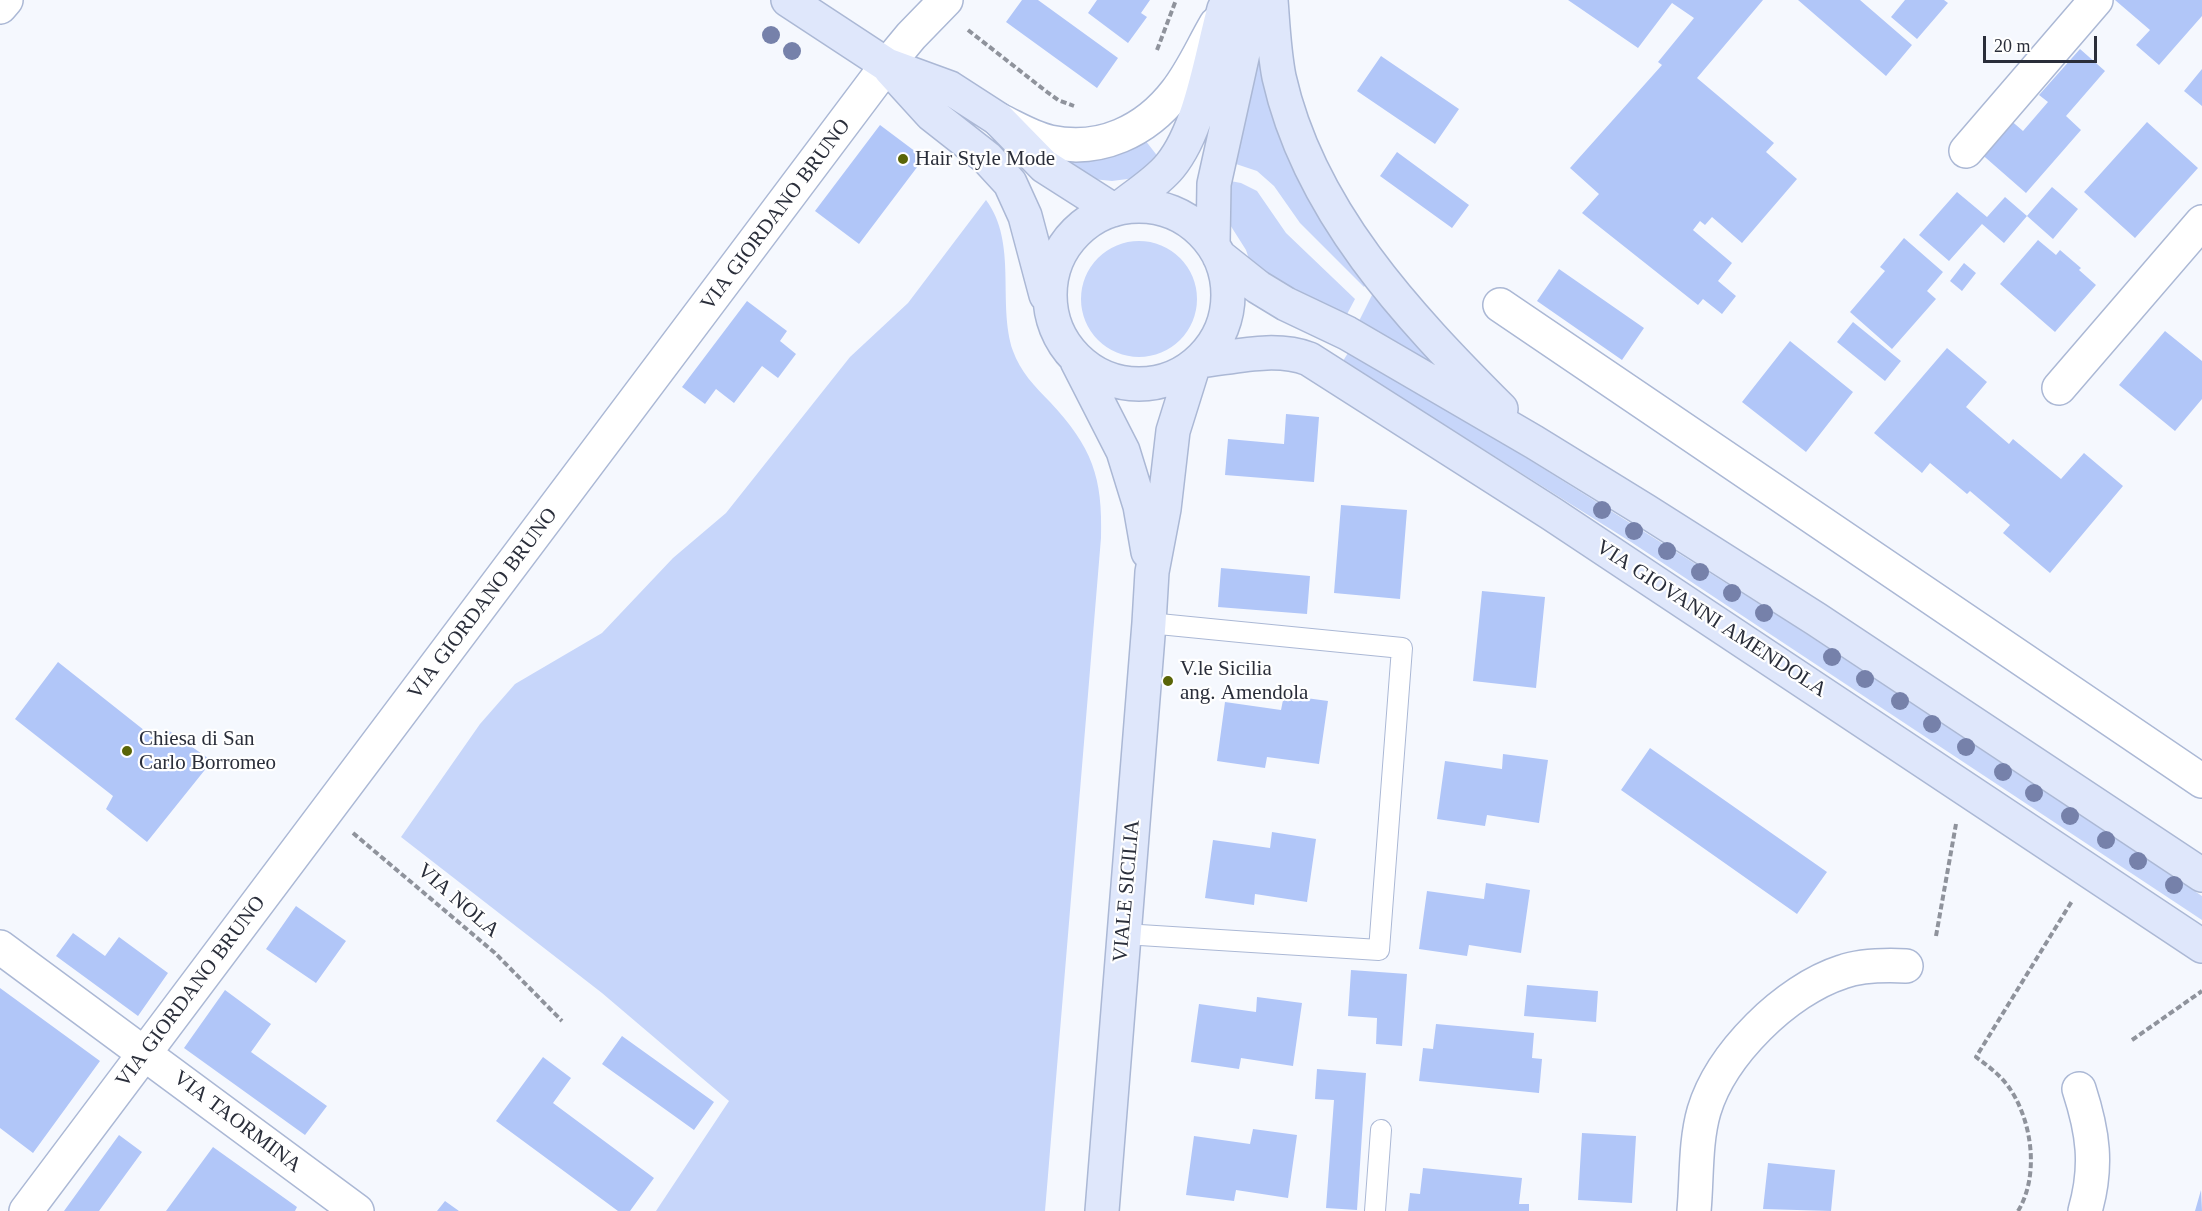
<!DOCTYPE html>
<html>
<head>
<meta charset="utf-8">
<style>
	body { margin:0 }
	#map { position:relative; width:2202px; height:1211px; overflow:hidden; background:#f5f8fe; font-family:Georgia,serif }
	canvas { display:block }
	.scale { position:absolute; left:1983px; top:36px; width:114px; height:27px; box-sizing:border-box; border:3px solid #2a2e3a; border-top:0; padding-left:8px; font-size:18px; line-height:21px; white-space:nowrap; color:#2a2e3a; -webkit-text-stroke:4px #fff; paint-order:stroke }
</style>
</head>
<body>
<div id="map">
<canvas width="2202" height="1211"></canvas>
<div class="scale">20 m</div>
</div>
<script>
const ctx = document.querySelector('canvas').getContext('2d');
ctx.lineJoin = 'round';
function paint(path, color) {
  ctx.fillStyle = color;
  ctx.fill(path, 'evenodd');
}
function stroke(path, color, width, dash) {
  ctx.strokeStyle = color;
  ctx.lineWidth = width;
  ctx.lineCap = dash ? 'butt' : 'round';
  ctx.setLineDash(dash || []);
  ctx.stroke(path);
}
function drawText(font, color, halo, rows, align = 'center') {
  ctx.font = font + ' Georgia,serif';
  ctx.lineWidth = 4.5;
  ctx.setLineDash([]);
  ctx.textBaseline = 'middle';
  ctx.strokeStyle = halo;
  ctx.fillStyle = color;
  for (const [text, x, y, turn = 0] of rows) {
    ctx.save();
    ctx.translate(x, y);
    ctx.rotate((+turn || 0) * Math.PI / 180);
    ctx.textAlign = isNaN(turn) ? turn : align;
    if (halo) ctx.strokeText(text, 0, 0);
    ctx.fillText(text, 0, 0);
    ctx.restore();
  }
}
paint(new Path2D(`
	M1262 60 1368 282 1364 287 1300 223 1274 186 1257 171 1230 162 1254 61Z
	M1145 140 1159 158 1135 178 1112 181 1083 178 1063 160Z
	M1225 180 1241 183 1257 191 1286 233 1355 299 1345 318 1252 268 1246 250 1227 220Z
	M986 200C1018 243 997 303 1013 351 1020 371 1035 387 1050 402 1092 447 1103 477 1101 538L1045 1211H656L729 1101 602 993 401 837 480 724 515 684 602 633 673 558 726 513 850 357 908 303Z
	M1081 299a58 58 0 1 1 116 0a58 58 0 1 1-116 0Z
	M1375 289 1445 373 1357 325Z
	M1351 348 1796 627 2202 896V920L1631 542 1343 361Z`), '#c7d6fa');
paint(new Path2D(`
	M1022 0H1038L1118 58 1097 88 1006 22Z
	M1097 0H1150L1141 13 1147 17 1128 43 1088 13Z
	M1568 0H1763L1697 78 1774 143 1766 152 1797 179 1742 243 1712 217 1705 225 1700 221 1693 230 1732 263 1718 281 1736 296 1722 314 1703 299 1698 305 1582 213 1599 194 1570 168 1662 65 1658 62 1694 18 1672 3 1638 48Z
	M1798 0H1860L1912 45 1886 76Z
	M1905 0H1944L1948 3 1917 39 1891 17Z
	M2115 0H2202V16L2159 65 2136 45 2150 30Z
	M2080 49 2105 71 2066 116 2081 130 2026 193 1978 151 2008 118 2023 131 2048 102 2039 95Z
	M1381 56 1459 109 1435 144 1357 91Z
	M2202 69V106L2184 91Z
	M2147 122 2198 168 2135 238 2084 192Z
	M880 125 924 158 859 244 815 211Z
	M1397 152 1469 205 1452 228 1380 176Z
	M2052 187 2078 209 2053 239 2027 216Z
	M1957 192 1987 217 2005 197 2027 216 2004 243 1982 224 1949 261 1919 235Z
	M1904 238 1943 272 1927 291 1936 299 1892 349 1850 312 1885 271 1880 267Z
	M2038 240 2056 255 2060 250 2081 268 2079 270 2096 285 2055 332 2000 284Z
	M1964 263 1976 273 1962 291 1950 281Z
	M1559 269 1644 328 1622 360 1537 301Z
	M747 301 787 331 780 341 796 354 778 378 762 366 734 403 716 389 705 404 682 387Z
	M1853 322 1901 361 1885 381 1837 342Z
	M2165 331 2202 361V399L2175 431 2119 385Z
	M1790 341 1853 392 1806 452 1742 402Z
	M1947 348 1987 382 1966 407 2009 444 2013 439 2061 479 2084 453 2123 486 2050 573 2003 533 2010 525 1970 491 1967 494 1930 463 1922 473 1874 433Z
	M1286 414 1319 417 1314 482 1225 475 1228 439 1284 444Z
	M1341 505 1407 510 1400 599 1334 593Z
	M1221 568 1310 576 1307 614 1218 607Z
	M1482 591 1545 597 1536 688 1473 681Z
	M58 662 159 742 168 730 212 761 147 842 106 809 113 796 15 719Z
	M1284 695 1328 701 1319 764 1267 757 1265 768 1217 761 1225 702 1281 710Z
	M1650 748 1827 872 1797 914 1621 790Z
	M1503 754 1548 760 1539 823 1487 815 1485 826 1437 819 1445 761 1502 769Z
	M1272 832 1316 839 1307 902 1255 894 1254 905 1205 898 1213 840 1270 848Z
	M1486 883 1530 890 1521 953 1469 945 1467 956 1419 949 1427 891 1484 899Z
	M296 906 346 941 316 983 266 949Z
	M73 933 105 956 119 937 168 973 138 1016 56 956Z
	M1351 970 1407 974 1402 1046 1376 1044 1377 1018 1348 1016Z
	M1527 985 1598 991 1596 1022 1524 1016Z
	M0 988 100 1061 33 1153 0 1128Z
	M225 990 271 1024 251 1052 327 1106 305 1135 184 1048Z
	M1257 997 1302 1003 1293 1066 1241 1058 1239 1069 1191 1062 1199 1004 1256 1012Z
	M1436 1024 1534 1033 1532 1058 1542 1059 1539 1093 1419 1081 1423 1048 1433 1049Z
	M622 1036 714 1102 694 1130 602 1064Z
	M543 1057 571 1078 553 1103 654 1178 630 1211H618L496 1121Z
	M1317 1069 1366 1073 1357 1210 1326 1208 1334 1100 1315 1099Z
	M1253 1129 1297 1135 1288 1198 1236 1190 1234 1201 1186 1195 1194 1136 1250 1144Z
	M1582 1133 1636 1136 1632 1203 1578 1200Z
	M119 1135 142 1152 99 1211H64Z
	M213 1147 297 1207 295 1211H166Z
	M1768 1163 1835 1170 1831 1211 1763 1209Z
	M1423 1168 1522 1178 1519 1204H1529V1211H1408L1410 1193 1420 1194Z
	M2201 1190 2202 1211H2195Z
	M445 1201 459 1211H437Z`), '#b1c6f8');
const lane = new Path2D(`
	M1124 934 1379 950 1402 648 1149 623
	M1375 1211 1381 1130`);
const street = new Path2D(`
	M0 7 6 0
	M999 120C1016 128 1032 138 1050 142 1100 153 1146 131 1176 92 1192 72 1203 46 1216 24
	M1966 151 2096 0
	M1500 305 2202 781
	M2059 388 2202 222
	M0 947 357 1211
	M2079 1089C2093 1132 2098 1166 2085 1211
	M26 1211 887 65 911 36 946 0
	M1694 1211C1697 1178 1695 1142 1704 1111 1721 1054 1786 990 1842 972 1862 965 1885 965 1906 966`);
const secondary = new Path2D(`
	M788 0 887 65 950 88 998 119 1044 166 1113 210
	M1271 0C1273 26 1274 51 1279 77 1309 211 1407 315 1501 409
	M890 69 931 114 987 158 1010 183 1025 216 1046 295
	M1050 295a89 89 0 1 1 178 0a89 89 0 1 1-178 0Z
	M1121 207C1137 194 1157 182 1170 166 1201 128 1211 56 1224 9L1229 0
	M1213 243 1214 184 1245 44 1250 0
	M1219 256 1258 287 1286 304 1347 333 1534 442 1646 511 1816 619 2202 875
	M1077 361 1123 451 1140 506 1148 552
	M1200 361C1235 357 1275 346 1309 359L1552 514 2202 946
	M1102 1211 1149 623 1152 572 1164 509 1173 431 1193 367`);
stroke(lane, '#abb8d5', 22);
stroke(street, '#abb8d5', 36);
stroke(secondary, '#abb8d5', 36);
stroke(new Path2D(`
	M968 30 1047 92 1058 100 1074 106
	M1157 50 1176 0
	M353 833 495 953 562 1021
	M1936 936 1956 824
	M2132 1040 2202 991
	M2018 1211C2040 1175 2032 1119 2008 1086 1999 1074 1988 1066 1976 1057L2072 901`), '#8f939c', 4, [6, 3]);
stroke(lane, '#fff', 20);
stroke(street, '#fff', 33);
stroke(secondary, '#dfe7fb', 33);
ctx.fillStyle = '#7681aa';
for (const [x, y] of [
	[771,35],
	[792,51],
	[1602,510],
	[1634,531],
	[1667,551],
	[1700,572],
	[1732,593],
	[1764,613],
	[1832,657],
	[1865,679],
	[1900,701],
	[1932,724],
	[1966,747],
	[2003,772],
	[2034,793],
	[2070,816],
	[2106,840],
	[2138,861],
	[2174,885]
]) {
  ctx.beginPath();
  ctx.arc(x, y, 9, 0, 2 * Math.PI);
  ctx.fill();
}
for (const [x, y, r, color] of [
	[903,159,6,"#5a6507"],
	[1168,681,6,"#5a6507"],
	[127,751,6,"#5a6507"]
]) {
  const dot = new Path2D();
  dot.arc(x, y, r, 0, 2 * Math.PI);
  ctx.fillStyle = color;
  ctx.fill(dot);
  stroke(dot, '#fff', 2);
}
drawText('21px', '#2a2e3a', '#fff', [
	["Hair Style Mode",915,159],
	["V.le Sicilia",1180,669],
	["ang. Amendola",1180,693],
	["Chiesa di San",139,739],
	["Carlo Borromeo",139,763]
], 'left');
drawText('21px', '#2a2e3a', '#fff', [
	["VIA GIORDANO BRUNO",776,215,-53],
	["VIA GIORDANO BRUNO",483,604,-53],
	["VIA GIOVANNI AMENDOLA",1711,619,33],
	["VIALE SICILIA",1127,891,-85],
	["VIA NOLA",458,901,41],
	["VIA GIORDANO BRUNO",191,992,-53],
	["VIA TAORMINA",237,1122,37]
]);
</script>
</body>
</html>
